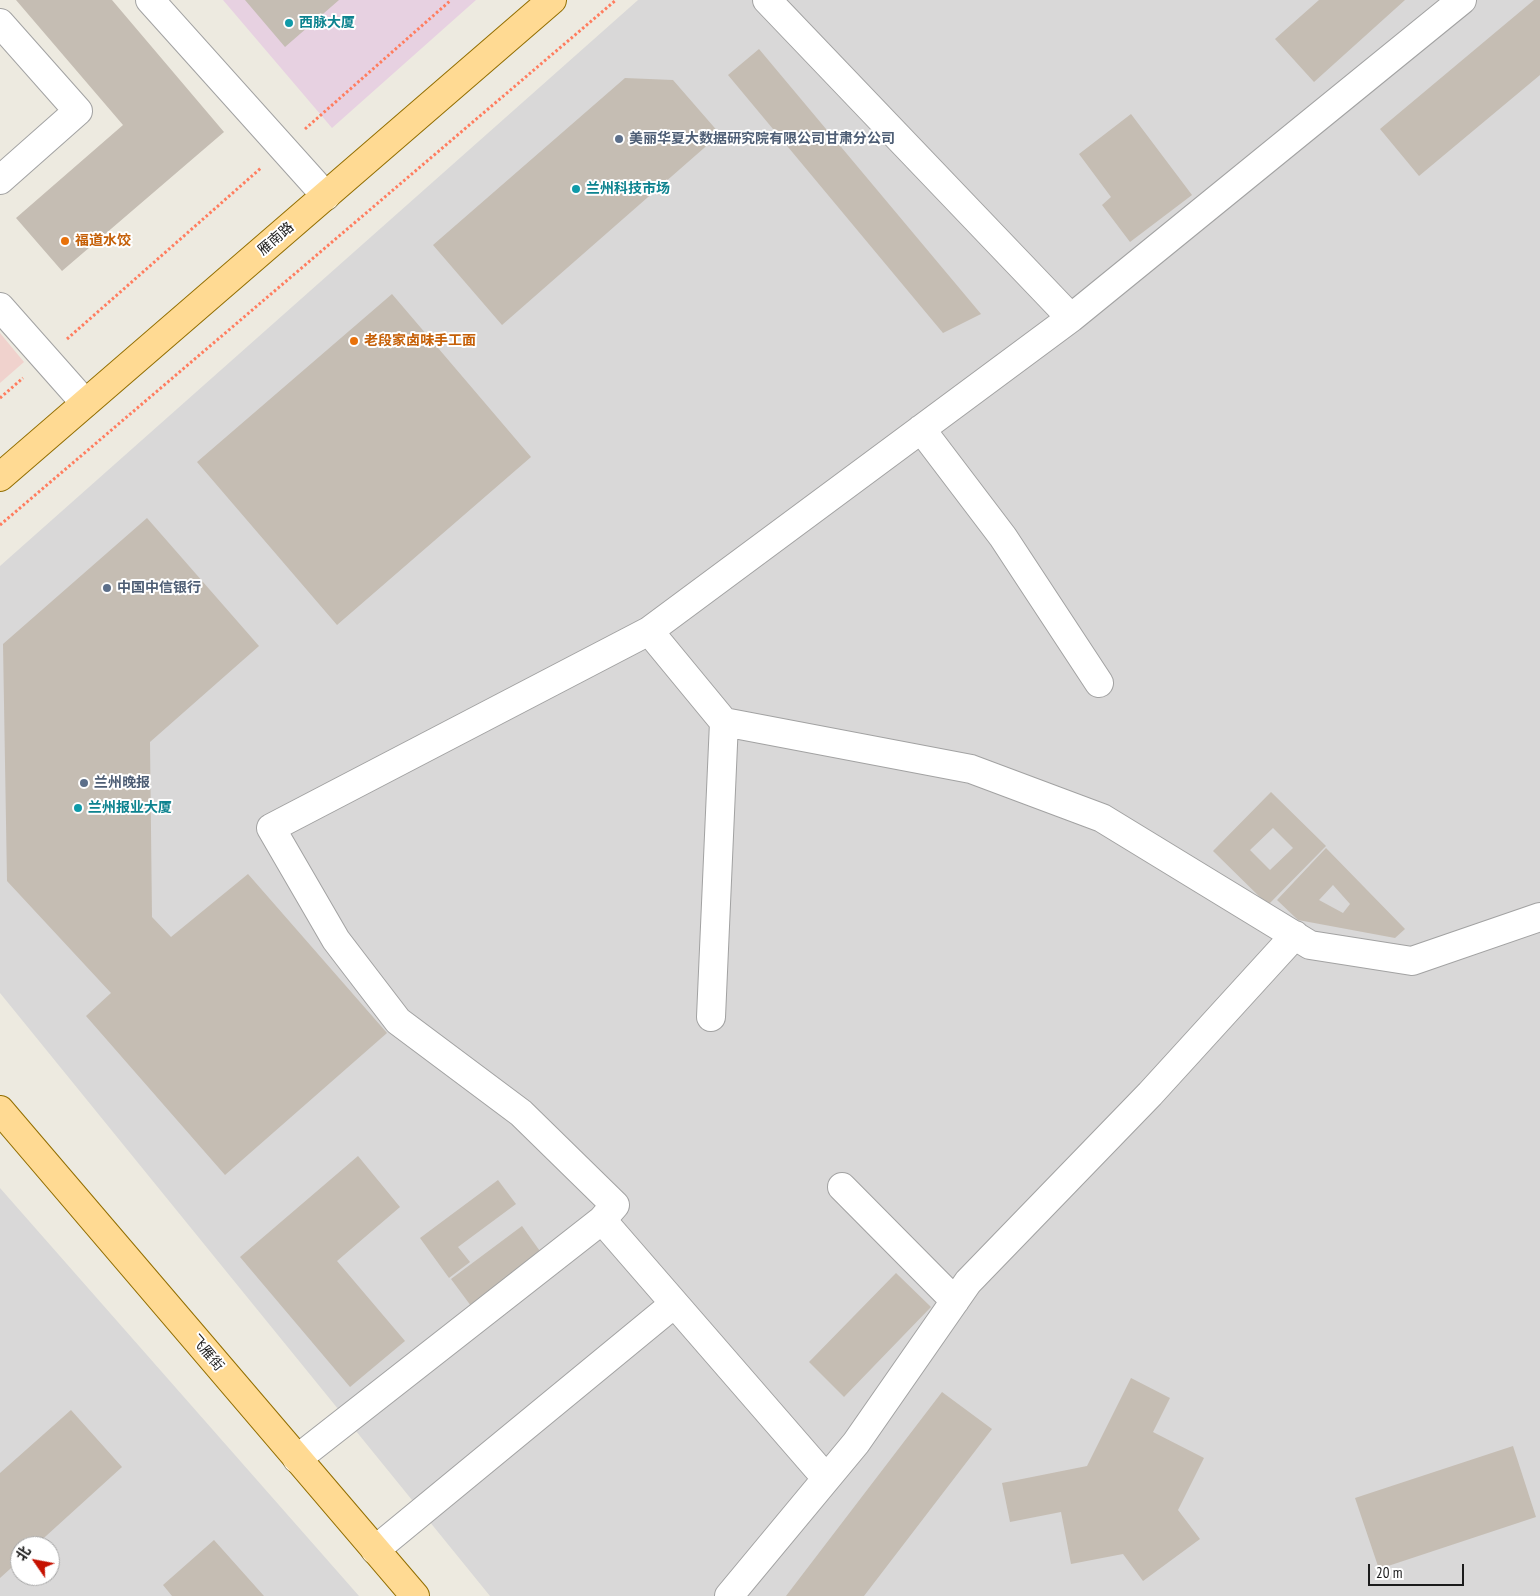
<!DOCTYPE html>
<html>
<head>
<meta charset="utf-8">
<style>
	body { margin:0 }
	#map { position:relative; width:1540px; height:1596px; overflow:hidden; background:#edeae0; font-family:"PT Sans Narrow","Noto Sans SC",sans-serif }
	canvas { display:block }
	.north { position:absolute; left:10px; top:1536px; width:50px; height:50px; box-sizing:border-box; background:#fff; border:1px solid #a4a4a4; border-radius:50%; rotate:303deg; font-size:14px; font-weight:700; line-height:20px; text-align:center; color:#1b1b1b }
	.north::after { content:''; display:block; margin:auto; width:18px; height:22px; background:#c61100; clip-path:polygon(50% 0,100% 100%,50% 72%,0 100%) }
	.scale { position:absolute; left:1368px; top:1564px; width:96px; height:22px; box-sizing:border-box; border:2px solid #1b1b1b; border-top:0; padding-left:6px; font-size:15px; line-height:18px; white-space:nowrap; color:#1b1b1b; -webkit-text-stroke:4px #fff; paint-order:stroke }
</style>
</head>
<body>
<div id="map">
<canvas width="1540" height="1596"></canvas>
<div class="north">北</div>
<div class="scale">20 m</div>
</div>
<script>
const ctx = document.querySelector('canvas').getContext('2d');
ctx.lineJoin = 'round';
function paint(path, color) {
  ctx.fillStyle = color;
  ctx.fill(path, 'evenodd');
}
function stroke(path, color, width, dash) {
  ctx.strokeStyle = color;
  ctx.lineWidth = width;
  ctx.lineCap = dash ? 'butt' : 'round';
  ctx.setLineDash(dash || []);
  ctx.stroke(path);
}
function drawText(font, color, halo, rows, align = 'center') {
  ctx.font = font + ' "PT Sans Narrow","Noto Sans SC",sans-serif';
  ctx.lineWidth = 4;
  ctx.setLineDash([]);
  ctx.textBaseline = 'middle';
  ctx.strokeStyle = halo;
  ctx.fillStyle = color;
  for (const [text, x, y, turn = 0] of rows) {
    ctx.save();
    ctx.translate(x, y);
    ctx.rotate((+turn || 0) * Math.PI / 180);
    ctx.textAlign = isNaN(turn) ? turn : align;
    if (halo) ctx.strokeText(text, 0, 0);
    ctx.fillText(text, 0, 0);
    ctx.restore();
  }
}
paint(new Path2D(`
	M638 0H1540V1596H490L0 993V566Z
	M0 1188 359 1596H0ZM20 1546H50V1576H20Z`), '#d9d8d8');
paint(new Path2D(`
	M0 333 24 362 0 383Z`), '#f0d2cd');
paint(new Path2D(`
	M223 0H476L332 128Z`), '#e7d1e1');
paint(new Path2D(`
	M16 0H112L224 132 62 271 16 218 123 125Z
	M245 0H339L285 47Z
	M1319 0H1405L1314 82 1275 39Z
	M1534 0H1540V75L1419 176 1380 129Z
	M759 49 981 314 943 333 728 75Z
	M625 78 673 80 720 134 502 325 433 245Z
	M1131 114 1192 195 1130 242 1102 205 1111 197 1079 154Z
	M392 294 531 457 337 625 197 462Z
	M147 518 259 646 150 742 152 917 171 937 248 874 387 1033 225 1175 86 1016 111 993 7 881 3 644Z
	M1271 792 1326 846 1268 905 1213 851ZM1273 828 1293 848 1270 870 1250 850Z
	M1326 848 1405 929 1395 938 1298 920 1277 900ZM1333 885 1350 904 1343 913 1319 900Z
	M358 1156 400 1207 337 1261 405 1341 350 1387 240 1257Z
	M498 1180 516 1204 458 1247 470 1262 449 1278 420 1238Z
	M522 1226 547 1261 477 1314 451 1279Z
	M896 1273 931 1307 844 1397 809 1362Z
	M1131 1378 1170 1398 1153 1432 1204 1458 1178 1510 1200 1539 1143 1581 1123 1554 1071 1564 1061 1512 1010 1522 1002 1483 1087 1466Z
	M942 1392 992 1429 864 1596H786Z
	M71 1410 122 1467 35 1546H20V1560L0 1578V1473Z
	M1513 1446 1536 1517 1379 1569 1355 1498Z
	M214 1540 264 1596H172L163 1585Z`), '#c5bdb3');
const minor = new Path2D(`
	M150 0 326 196
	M767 0 1071 318
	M0 23 78 111 0 180
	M0 307 85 403
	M921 429 1003 537 1099 683
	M649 631 724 722 711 1017
	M724 722 971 769 1102 818 1310 945 1412 961 1540 917
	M842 1187 955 1301
	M602 1220 826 1478
	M297 1459 602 1220 615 1205 521 1113 398 1021 336 940 271 828 649 631 1071 318 1462 0
	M375 1550 674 1304
	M729 1596 856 1443 968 1282 1150 1094 1295 935`);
const major = new Path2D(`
	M0 477 552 0
	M0 1110 415 1596`);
stroke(minor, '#a2a2a2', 30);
stroke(major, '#926e00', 30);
stroke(new Path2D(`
	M305 129 451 0
	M67 339 261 168
	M0 398 23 378
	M0 525 616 0`), '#ff7d5f', 3, [2.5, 2.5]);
stroke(minor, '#fff', 28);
stroke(major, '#ffda93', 28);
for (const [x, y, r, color] of [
	[289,23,5,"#0f9aa8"],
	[619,139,5,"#5c6f8a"],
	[576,189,5,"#0f9aa8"],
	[65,241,5,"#e8710a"],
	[354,341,5,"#e8710a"],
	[107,588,5,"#5c6f8a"],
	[84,783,5,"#5c6f8a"],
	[78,808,5,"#0f9aa8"]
]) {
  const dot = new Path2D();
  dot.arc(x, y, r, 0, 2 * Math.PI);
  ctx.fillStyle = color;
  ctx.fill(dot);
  stroke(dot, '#fff', 2);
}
drawText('bold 14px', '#0d838f', '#fff', [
	["西脉大厦",299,23],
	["兰州科技市场",586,189],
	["兰州报业大厦",88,808]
], 'left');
drawText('bold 14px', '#4e5e75', '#fff', [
	["美丽华夏大数据研究院有限公司甘肃分公司",629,139],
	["中国中信银行",117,588],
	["兰州晚报",94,783]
], 'left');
drawText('14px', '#1b1b1b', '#fff', [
	["雁南路",276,239,-41],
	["飞雁街",207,1353,50]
]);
drawText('bold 14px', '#c56008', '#fff', [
	["福道水饺",75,241],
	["老段家卤味手工面",364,341]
], 'left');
</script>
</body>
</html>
